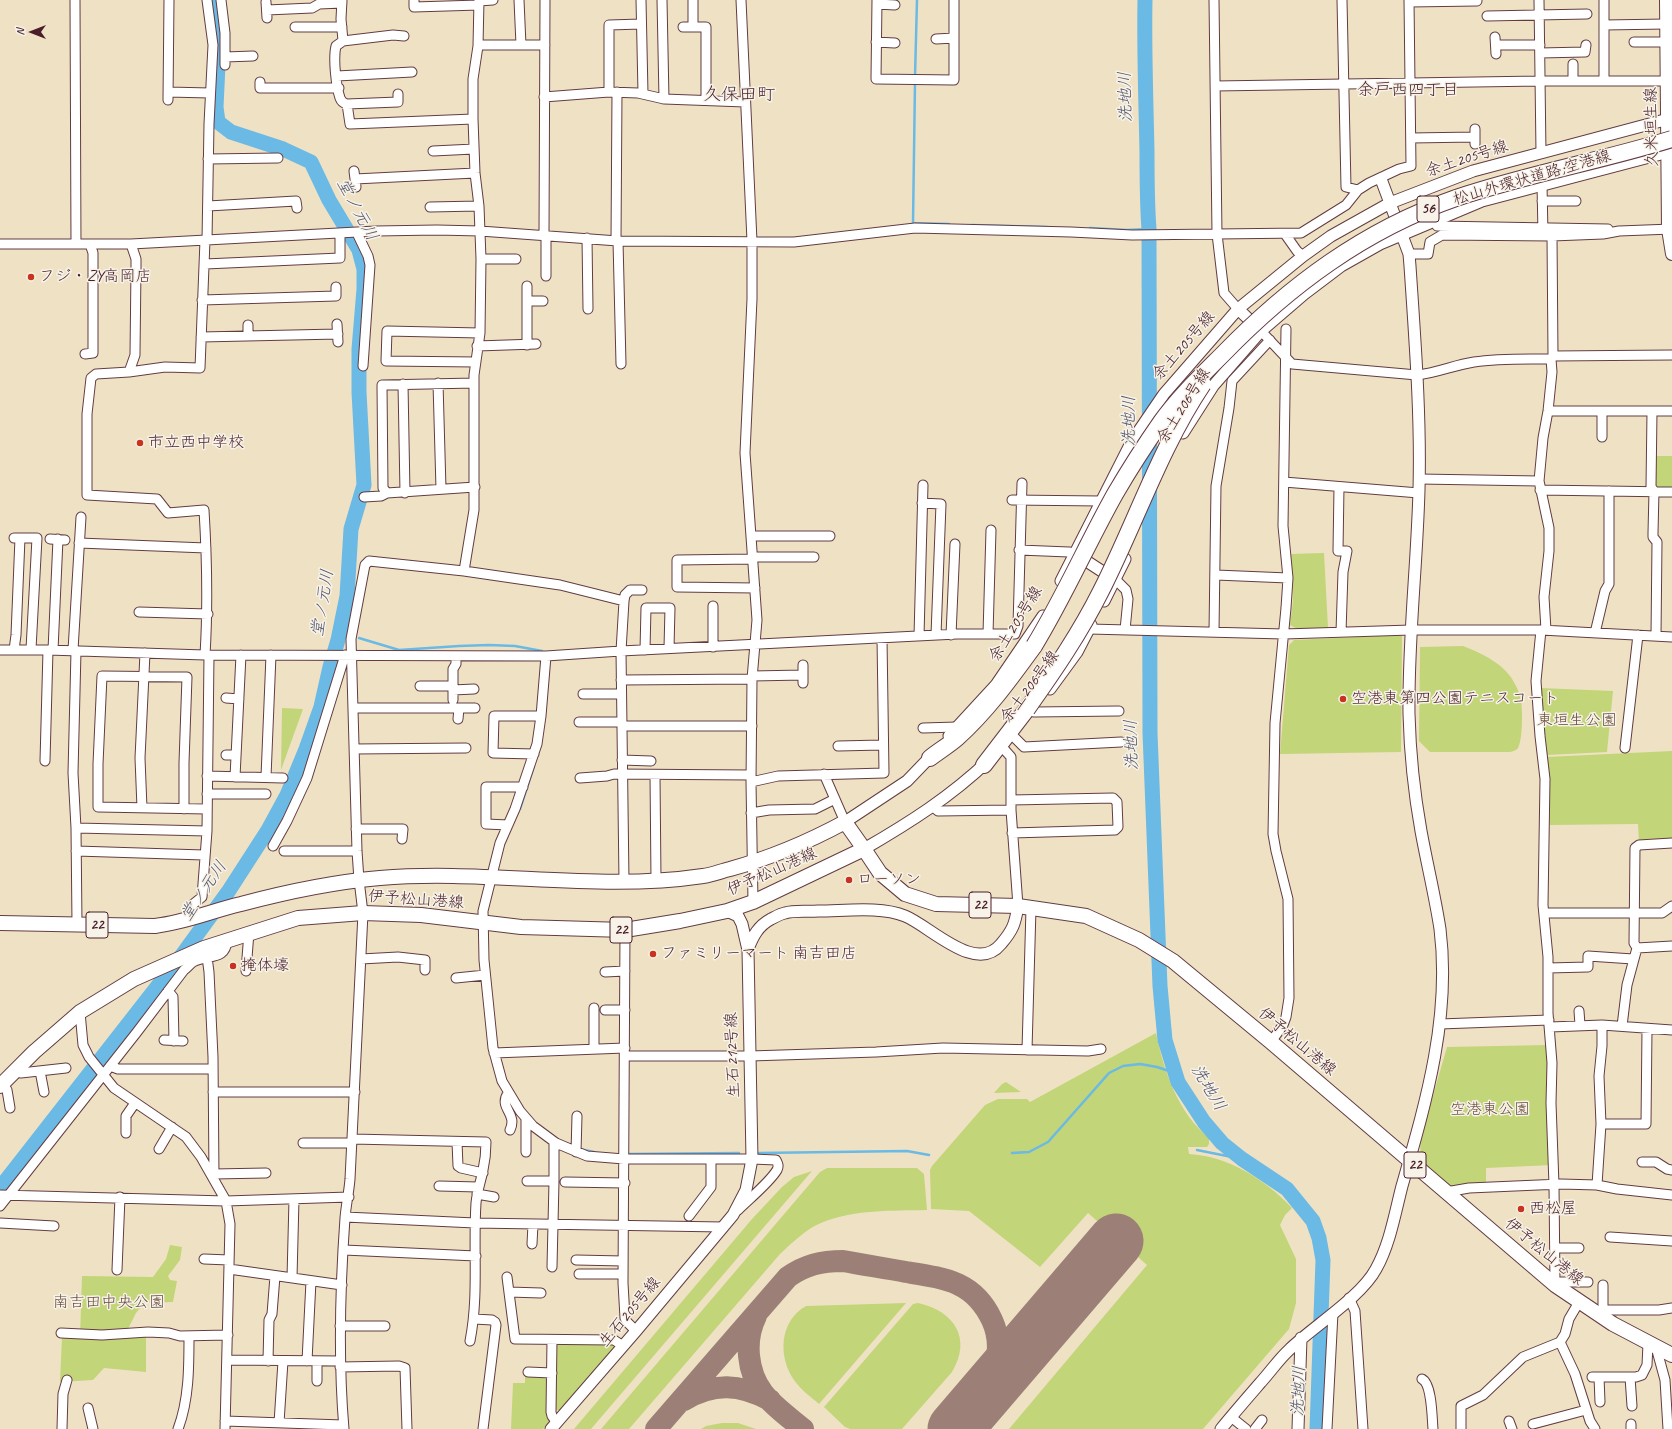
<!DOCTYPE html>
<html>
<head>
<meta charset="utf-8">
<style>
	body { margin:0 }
	#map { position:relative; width:1672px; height:1429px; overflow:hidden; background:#efe2c4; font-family:Caveat,sans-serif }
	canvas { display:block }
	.north { position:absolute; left:12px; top:12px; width:40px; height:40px; -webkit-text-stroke:3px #f7f3e8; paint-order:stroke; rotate:270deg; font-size:11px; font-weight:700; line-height:16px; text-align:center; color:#4a1f2b }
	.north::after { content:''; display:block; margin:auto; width:14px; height:18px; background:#4a1f2b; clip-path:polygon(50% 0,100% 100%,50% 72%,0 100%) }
</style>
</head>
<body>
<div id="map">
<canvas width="1672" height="1429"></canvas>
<div class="north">N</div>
</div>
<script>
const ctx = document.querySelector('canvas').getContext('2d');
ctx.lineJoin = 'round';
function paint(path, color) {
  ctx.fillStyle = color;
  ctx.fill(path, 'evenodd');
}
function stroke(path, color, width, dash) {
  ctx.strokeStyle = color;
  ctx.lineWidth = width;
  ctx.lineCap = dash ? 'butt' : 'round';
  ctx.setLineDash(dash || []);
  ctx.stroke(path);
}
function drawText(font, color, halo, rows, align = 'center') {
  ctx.font = font + ' Caveat,"Klee One",sans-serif';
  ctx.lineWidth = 3;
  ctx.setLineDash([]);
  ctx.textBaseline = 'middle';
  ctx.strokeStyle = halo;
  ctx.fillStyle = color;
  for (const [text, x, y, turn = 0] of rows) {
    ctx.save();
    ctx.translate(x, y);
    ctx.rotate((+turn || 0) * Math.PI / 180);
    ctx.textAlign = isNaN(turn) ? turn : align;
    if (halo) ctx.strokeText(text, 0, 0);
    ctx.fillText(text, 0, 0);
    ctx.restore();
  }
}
paint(new Path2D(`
	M1654 456H1672V490H1655Z
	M1324 553 1328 628 1299 630 1290 625 1293 600 1291 554Z
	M1400 635 1402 636 1401 752 1280 754 1289 645 1294 640Z
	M1463 646C1479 652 1500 662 1510 676 1514 681 1518 690 1520 695 1523 705 1523 740 1518 748 1516 751 1513 751 1510 752H1430L1419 741 1420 647Z
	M1540 688 1613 691 1607 752 1547 755Z
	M282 708 303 709 281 770Z
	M1672 751V842L1639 843 1638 824 1550 825V782L1546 757Z
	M1156 1033C1164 1071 1178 1113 1209 1138V1144L1207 1147H1188L1189 1154C1228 1156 1266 1180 1292 1208L1285 1215 1280 1225 1296 1259V1303L1289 1329 1203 1429H1009L1147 1265 1088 1213 1040 1267 969 1211 931 1209 930 1170 932 1166 985 1105 998 1099H1027L1030 1102Z
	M1548 1045 1552 1165 1486 1168V1185L1454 1189 1421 1163 1420 1141 1447 1047Z
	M1006 1082 1021 1092 994 1093 1002 1084Z
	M827 1168H917L924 1174 927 1210C892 1211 854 1209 821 1223 806 1229 792 1243 780 1254L629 1429H601L820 1172Z
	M812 1171 591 1429H574L752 1219 782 1187 794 1177Z
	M170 1245 182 1247 180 1260 168 1276 170 1280 177 1281 173 1302 144 1303 136 1313 125 1335 146 1336V1372L104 1368 93 1380 60 1382 62 1337H80L82 1276 153 1277 166 1259Z
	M906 1303 819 1404C811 1397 801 1390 794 1380 778 1357 779 1321 806 1306Z
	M918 1303C955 1311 972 1339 952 1372L902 1429H850L845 1427 824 1407 913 1304Z
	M559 1343H612L615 1346 561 1410H556L555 1347Z
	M525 1375H550L549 1422 543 1429H511L513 1383H525Z
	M722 1423H738L756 1429H701L706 1426Z`), '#c2d578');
stroke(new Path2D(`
	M915 77 917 0
	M915 82 913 223 949 224
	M972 225 1047 227
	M1090 228 1127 230 1149 229
	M359 638 399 650 459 646 489 645 515 646 542 651
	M520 809 534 766
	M580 1149 594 1152
	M1197 1150 1242 1159
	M759 1153 907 1151 929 1155
	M1012 1153 1029 1152 1048 1142 1109 1073 1123 1066 1140 1064 1157 1067 1175 1073
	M629 1154 739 1153`), '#6bb9e5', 2.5);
stroke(new Path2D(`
	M1145 0C1144 51 1146 101 1147 152 1147 178 1147 203 1149 229L1150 733 1160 986 1165 1040 1178 1082 1204 1122 1222 1143 1242 1159 1287 1189 1313 1221 1319 1238 1323 1260 1317 1429
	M0 1188 185 951 228 892 268 830 287 795 306 749 321 707 330 667 338 640 347 596 351 529 364 485 359 392V349L364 289V269L359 250 329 200 311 162 283 149 231 132 218 122 216 107 219 44 213 0`), '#6bb9e5', 15);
stroke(new Path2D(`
	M756 1316C744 1340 747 1372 763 1393 774 1407 790 1418 803 1429
	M684 1400C714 1382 740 1384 770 1400
	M656 1429 788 1277C805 1265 821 1261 843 1261 864 1265 885 1268 906 1272 944 1278 974 1281 992 1320 1004 1346 996 1370 984 1395`), '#9c8078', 22);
stroke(new Path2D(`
	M955 1429 1116 1241`), '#9c8078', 55);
const minor = new Path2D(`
	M75 0 76 244
	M207 0 213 45 209 124 207 240
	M221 0 225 33V65
	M342 0 341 19 343 41 336 46C333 58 336 86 340 98 341 101 343 103 347 104L398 102V94
	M414 0V7L479 5
	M519 0 521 45
	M641 0 643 93
	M662 0 664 99
	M741 0 752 241V299L745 453 757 620 752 679 751 782 753 902
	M877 0 876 79 954 80V0
	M1214 0 1217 234 1224 293 1238 309
	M1342 0 1346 187 1358 190
	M1539 0 1541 153
	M1604 0V80
	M479 1 493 0
	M266 2 267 18
	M1409 2 1477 1
	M877 4 895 5
	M267 10 312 8 319 4 342 3
	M1487 16 1587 14
	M1604 25 1666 24
	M295 27H342
	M683 27H706V100
	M693 27V0
	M1495 37 1496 54
	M936 39 954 38
	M343 41 393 35 404 36
	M876 42 895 43
	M1634 42H1667
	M478 45H545
	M1496 45H1540
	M1540 53 1585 52 1586 45
	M225 57 253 56
	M1573 64V81
	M337 76 412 72
	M260 82V88H339
	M1215 86 1540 81H1672
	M168 92 210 93
	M609 92V25L641 24
	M544 97 609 92 638 93 664 99 745 102
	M168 100 169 0
	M347 104 350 124 473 119
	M1475 129V144
	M1411 138 1475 137
	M433 151 474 149
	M208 159 278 158
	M354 171 356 187
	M355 179 475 173
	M1542 184 1543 235
	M1542 201H1576
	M208 206 296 201 297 208
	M430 207 479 206
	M1437 226 1608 229
	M357 233 368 256 370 265 363 366
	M1285 234 1297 251 1303 256
	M544 235 545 0
	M546 235V276
	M1552 236 1553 356
	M587 238 588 309
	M616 241 617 92
	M618 241 621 364
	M0 244H131L376 231 437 230 480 231 618 241 794 242 915 228 1071 232 1132 235 1301 233 1346 205 1358 190 1369 183 1399 169 1411 166 1409 0
	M131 244 136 259V268L135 355 129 372 96 374 91 378 87 414V495L157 499 168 513 204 510C207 559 208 606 205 655
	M1409 254H1428L1430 242 1442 235 1552 236 1603 234 1619 231 1672 229
	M481 259H516
	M205 264 340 258V234
	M527 286V345
	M202 300 336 296V287
	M527 301H543
	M337 324 338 342
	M248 325V336
	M1261 331 1292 364 1417 375C1437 373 1454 365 1474 362 1499 358 1525 359 1551 359L1553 356 1672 355
	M201 337 338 334
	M477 346 536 344
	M85 354 93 353V253L90 244
	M476 362 386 361 387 331 480 333
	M129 372 165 367 200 368 205 240
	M438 383 441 489
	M403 384 405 493
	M1548 411H1672
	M1652 412 1651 487 1654 491 1653 533V537L1657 542 1656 636
	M1602 437V412
	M1419 479 1539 481
	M1284 482 1419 493
	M1339 487 1338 551H1347L1343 572 1341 632
	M1540 490 1672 492
	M387 493 383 488 382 385 474 383
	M364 497 381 496 387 493 475 487
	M1012 500 1100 501
	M922 503 941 504 936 635
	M751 536H830
	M14 538H37L31 649
	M50 539 65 540
	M79 543 206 548
	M1019 550 1069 552 1075 553
	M753 557H814
	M753 559 677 560V587L755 588
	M464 571 560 585 624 601 621 651 624 881
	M1216 575 1288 578
	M1116 580 1126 590 1128 599 1125 630
	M624 601 625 595 630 590H642
	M139 612 208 614
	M1089 629 1284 634 1411 630H1541L1672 637
	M1541 630 1536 681 1540 736 1545 779 1543 905 1548 957V1013L1552 1063 1551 1103 1554 1185 1555 1285
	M1546 630 1544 597 1549 551V528L1539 481 1543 438 1548 411 1552 372 1551 359
	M1214 632 1216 486 1229 408 1232 381 1270 340
	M1595 633 1605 591 1609 584V491
	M988 634 991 530
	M951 635 955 544
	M919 636 923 485
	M713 647V606
	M0 650H48L205 655 546 656 621 651 957 634H1015L1018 626 1022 483
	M14 650 16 635 20 538
	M53 650 58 539
	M73 650 81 517
	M645 650 646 608H670L669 648
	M76 651 73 773 76 828 77 924
	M546 656 541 716 537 744 515 809 500 843 483 911 484 960 493 1048 502 1081 520 1111 533 1126 556 1143 587 1156 624 1159H752L776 1160C778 1164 779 1166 777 1170 769 1183 749 1199 738 1210
	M803 665V683
	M752 676 803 675
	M621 680 752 679
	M420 686H453
	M453 690 474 689
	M583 694H621
	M226 698 239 699
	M453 700V669L456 664V656
	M353 708H475
	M1034 712 1119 711
	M458 719 459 708
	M579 722H622
	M622 726H752
	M923 728 957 727
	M1013 736 1024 747 1121 742
	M838 746 882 745
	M1003 748 1011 757V810L1018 906
	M1625 748 1638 635
	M354 749 466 748
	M534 754 493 753 494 716H541
	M226 755H236
	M622 760 651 761
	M45 761 48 650
	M824 774 845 822
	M655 775 656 880
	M207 776 283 778
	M235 777 241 655
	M266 777 271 655
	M580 778 607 776 614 774 751 775
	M751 782 778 776 884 773 882 638
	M207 794H266
	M1011 800 1113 798 1117 802 1118 827 1115 830 1012 833
	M933 807 938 811 1011 810
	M142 808 140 758 145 653
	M184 809V763L187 677 102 676 98 764V807L207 809
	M751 813 769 810 815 809 835 799
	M508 825 486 824V787H523
	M76 828 207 831
	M356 829H403L402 839
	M273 846 287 821 307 778 345 655
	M76 851 204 855
	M284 851H357
	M1544 913H1662L1672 906
	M191 919 192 905 202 897 207 831 209 655
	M625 930 623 1283 625 1318 627 1322 636 1331
	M1637 948 1634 943 1635 848 1639 845 1672 843
	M207 957 209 972 213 1057 214 1178
	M361 959 398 957 425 960V970
	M1548 968 1588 967V956L1633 959
	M246 971 249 932
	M605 972 625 971
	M456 978 485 975
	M168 991 173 997 174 1041
	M605 1010H625
	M1579 1011 1580 1025
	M80 1012 83 1045 89 1057 114 1088 186 1137 201 1157 226 1201 230 1224 225 1429
	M1440 1024 1549 1020
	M1622 1026 1627 985 1637 948 1672 946
	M1550 1027 1602 1025 1672 1030
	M164 1040 183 1041
	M1271 1042 1283 1025 1286 1017 1289 998 1288 899 1276 851 1273 834 1275 723 1286 608 1288 578 1283 526 1286 329
	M594 1049V1008
	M1027 1050 1031 908
	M494 1053 625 1048
	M625 1056H750L876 1052 943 1048 1088 1051 1101 1049
	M110 1066 118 1069H213
	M17 1069 21 1073 66 1068
	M40 1071 44 1092
	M2 1084 7 1090 10 1108
	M213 1092H355
	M508 1093C498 1108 518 1113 510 1130
	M526 1118V1152
	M1601 1124H1646L1647 1029
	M126 1133V1116L135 1103
	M352 1139 486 1142C486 1151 485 1161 483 1170 481 1181 477 1191 476 1203 473 1249 479 1295 470 1341
	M457 1142 458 1166 461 1168 483 1173
	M303 1143H352
	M159 1149 172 1127
	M576 1152 577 1116
	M1642 1162H1656L1667 1169 1672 1170
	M214 1174 266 1173
	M527 1181H554V1142
	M565 1182 625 1183
	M1597 1185 1601 1124 1599 1076 1602 1046V1025
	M439 1186 478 1187
	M1446 1192 1469 1188 1561 1184 1597 1185 1617 1189 1672 1195
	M477 1194 494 1197
	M0 1195 226 1201 349 1197
	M0 1206 137 1032 184 970C187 968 190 964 193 962 208 954 226 961 227 940
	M689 1216 711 1187V1159
	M345 1217 475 1223 723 1227
	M0 1223 54 1226
	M1610 1237 1672 1241
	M532 1244 533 1224
	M1555 1248H1579
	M344 1250 476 1256
	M204 1259 229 1260
	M576 1260 623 1261
	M552 1267 554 1181
	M229 1269 342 1285
	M117 1270 120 1197
	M579 1274H623
	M507 1277 515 1339 614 1340 623 1346
	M292 1278 294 1199
	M1555 1282H1588
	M1603 1285V1310
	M509 1292 541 1293
	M1349 1298 1355 1311 1363 1429
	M1596 1314 1602 1310H1659L1672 1308
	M474 1319 492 1320 495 1322 496 1325 483 1429
	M340 1326H385
	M61 1333 102 1335 148 1332 169 1333 180 1336 228 1335
	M552 1340 551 1412 552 1416 557 1423
	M1560 1342 1575 1374 1590 1421 1595 1429
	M1656 1347 1665 1380 1668 1429
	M227 1360 340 1361
	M268 1361 269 1320 272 1314 275 1276
	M307 1361 311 1281
	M317 1361V1381
	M340 1367 399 1366 405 1368 407 1429
	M528 1372 552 1373
	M1592 1377H1636L1642 1375 1647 1365 1648 1344
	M1599 1377 1600 1402
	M1630 1377 1632 1406
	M1422 1379C1432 1384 1432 1418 1433 1429
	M88 1408 93 1429
	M1231 1417 1246 1429
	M225 1421 343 1425
	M1509 1421 1512 1429
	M279 1423 283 1361
	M1533 1424 1586 1410
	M1631 1424V1429
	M62 1429 63 1394 67 1380
	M178 1429C189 1400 189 1367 189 1336
	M344 1429C338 1359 340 1288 345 1218 346 1205 349 1192 350 1179L363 913 359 880 357 851 351 639 365 565 369 561 464 571 474 510V375L480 333 481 259 479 206 475 173 473 119V79L478 46 479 0
	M1255 1429 1262 1420
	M1327 1429 1333 1313
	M1461 1429V1406L1483 1395 1523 1357 1560 1342 1565 1334 1569 1319 1579 1302`);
const tertiary = new Path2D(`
	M1238 309 1259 329
	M1183 433 1213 386 1261 331 1304 294 1341 266 1380 244 1482 201 1672 151
	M1077 555 1114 579
	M1061 581 1132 441 1164 394 1238 309 1303 256 1331 236 1390 203 1473 171 1672 118
	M1104 601 1125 559
	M1050 689 1077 652 1091 625
	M949 736 996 685 1043 616
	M845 822 907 781 934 753
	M864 849C909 823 950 797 988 761
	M748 949C753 936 758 926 771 919 775 917 780 914 785 913 795 910 807 912 818 911 844 911 881 906 905 916 930 926 976 975 1001 944 1013 930 1015 924 1018 906
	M551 1429 636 1331 733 1215 746 1190 752 1159 748 950 742 924 738 916 727 911
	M1221 1429C1234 1413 1248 1397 1261 1382 1271 1371 1279 1359 1290 1349 1314 1326 1361 1297 1376 1269 1390 1244 1395 1213 1402 1186 1426 1102 1451 1017 1440 929 1435 896 1427 864 1421 831 1414 792 1410 753 1409 714 1408 639 1417 565 1419 490 1421 416 1415 341 1410 266L1409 254 1381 179
	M1298 1429 1301 1338`);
const secondary = new Path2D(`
	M1666 0 1668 229 1672 254`);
const primary = new Path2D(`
	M0 923 155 926C187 922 211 911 241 904 286 892 334 882 380 878 488 869 596 892 703 876 712 875 721 871 730 869 770 858 808 842 845 822L864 849 880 873 905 894 936 904 1018 906 1086 916 1139 940 1173 961 1271 1042 1555 1285 1613 1324 1672 1355
	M0 1086 34 1052 80 1012 134 979 204 948 298 918 363 913 421 915 521 927 625 930 680 921 727 911 753 902 864 849`);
const motorway = new Path2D(`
	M930 758C939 751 949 745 957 738 987 711 1010 679 1034 646
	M984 765 1027 709`);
stroke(minor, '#633c42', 11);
stroke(tertiary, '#633c42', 13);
stroke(secondary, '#633c42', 14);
stroke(primary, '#633c42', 16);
stroke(motorway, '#633c42', 18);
stroke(minor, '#fff', 9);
stroke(tertiary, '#fff', 11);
stroke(secondary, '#fff', 12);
stroke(primary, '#fff', 14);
stroke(motorway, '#fff', 16);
const motorwayBridge = new Path2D(`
	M1034 646C1064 597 1087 544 1115 494 1129 470 1145 445 1161 422 1179 397 1201 376 1222 355 1289 286 1364 230 1456 198 1527 174 1601 161 1672 139
	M1027 709C1054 671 1080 633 1101 591 1136 522 1160 448 1203 384`);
stroke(motorwayBridge, '#633c42', 18, []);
stroke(motorwayBridge, '#fff', 16);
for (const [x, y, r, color] of [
	[31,277,4,"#c8321e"],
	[140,443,4,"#c8321e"],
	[1343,699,4,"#c8321e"],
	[849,880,4,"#c8321e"],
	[653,954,4,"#c8321e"],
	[233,966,4,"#c8321e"],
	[1521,1209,4,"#c8321e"]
]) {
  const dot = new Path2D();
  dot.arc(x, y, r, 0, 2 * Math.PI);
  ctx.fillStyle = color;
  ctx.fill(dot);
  stroke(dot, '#f7f3e8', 1.5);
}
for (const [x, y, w] of [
	[1428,209,22],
	[980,905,22],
	[97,925,22],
	[621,930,22],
	[1415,1165,22]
]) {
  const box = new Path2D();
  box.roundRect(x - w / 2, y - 13, w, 26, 3);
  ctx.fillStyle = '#f7f3e8';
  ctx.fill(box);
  stroke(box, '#4a1f2b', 1);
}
drawText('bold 15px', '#4a1f2b', null, [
	["56",1428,209],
	["22",980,905],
	["22",97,925],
	["22",621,930],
	["22",1415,1165]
]);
drawText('16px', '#4a1f2b', '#f7f3e8', [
	["久米垣生線",1652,127,-91],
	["余土205号線",1467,159,-18],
	["松山外環状道路;空港線",1532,178,-16],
	["余土205号線",1184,346,-49],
	["余土206号線",1184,406,-58],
	["余土205号線",1016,624,-58],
	["余土206号線",1030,687,-53],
	["伊予松山港線",772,872,-24],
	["伊予松山港線",416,900,4],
	["伊予松山港線",1297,1042,40],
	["生石212号線",733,1055,-92],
	["伊予松山港線",1544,1252,39],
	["生石205号線",630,1312,-50]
]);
drawText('16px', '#4a1f2b', '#f7f3e8', [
	["フジ・ZY高岡店",39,277],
	["市立西中学校",148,443],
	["空港東第四公園テニスコート",1351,699],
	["ローソン",857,880],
	["ファミリーマート 南吉田店",661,954],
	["掩体壕",241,966],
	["西松屋",1529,1209]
], 'left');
drawText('16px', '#684c3e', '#f7f3e8', [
	["東垣生公園",1577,721],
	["空港東公園",1490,1110],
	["南吉田中央公園",109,1303]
]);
drawText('17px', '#4a1f2b', '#f7f3e8', [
	["余戸西四丁目",1408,91]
]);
drawText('italic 17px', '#56556c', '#f7f3e8', [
	["洗地川",1126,97,-92],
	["堂ノ元川",357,210,62],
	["洗地川",1130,421,-90],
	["堂ノ元川",323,603,-81],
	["洗地川",1132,745,-92],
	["堂ノ元川",204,891,-56],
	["洗地川",1208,1088,59],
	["洗地川",1299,1391,-88]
]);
drawText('18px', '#4a1f2b', '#f7f3e8', [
	["久保田町",739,95]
]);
</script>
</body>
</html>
